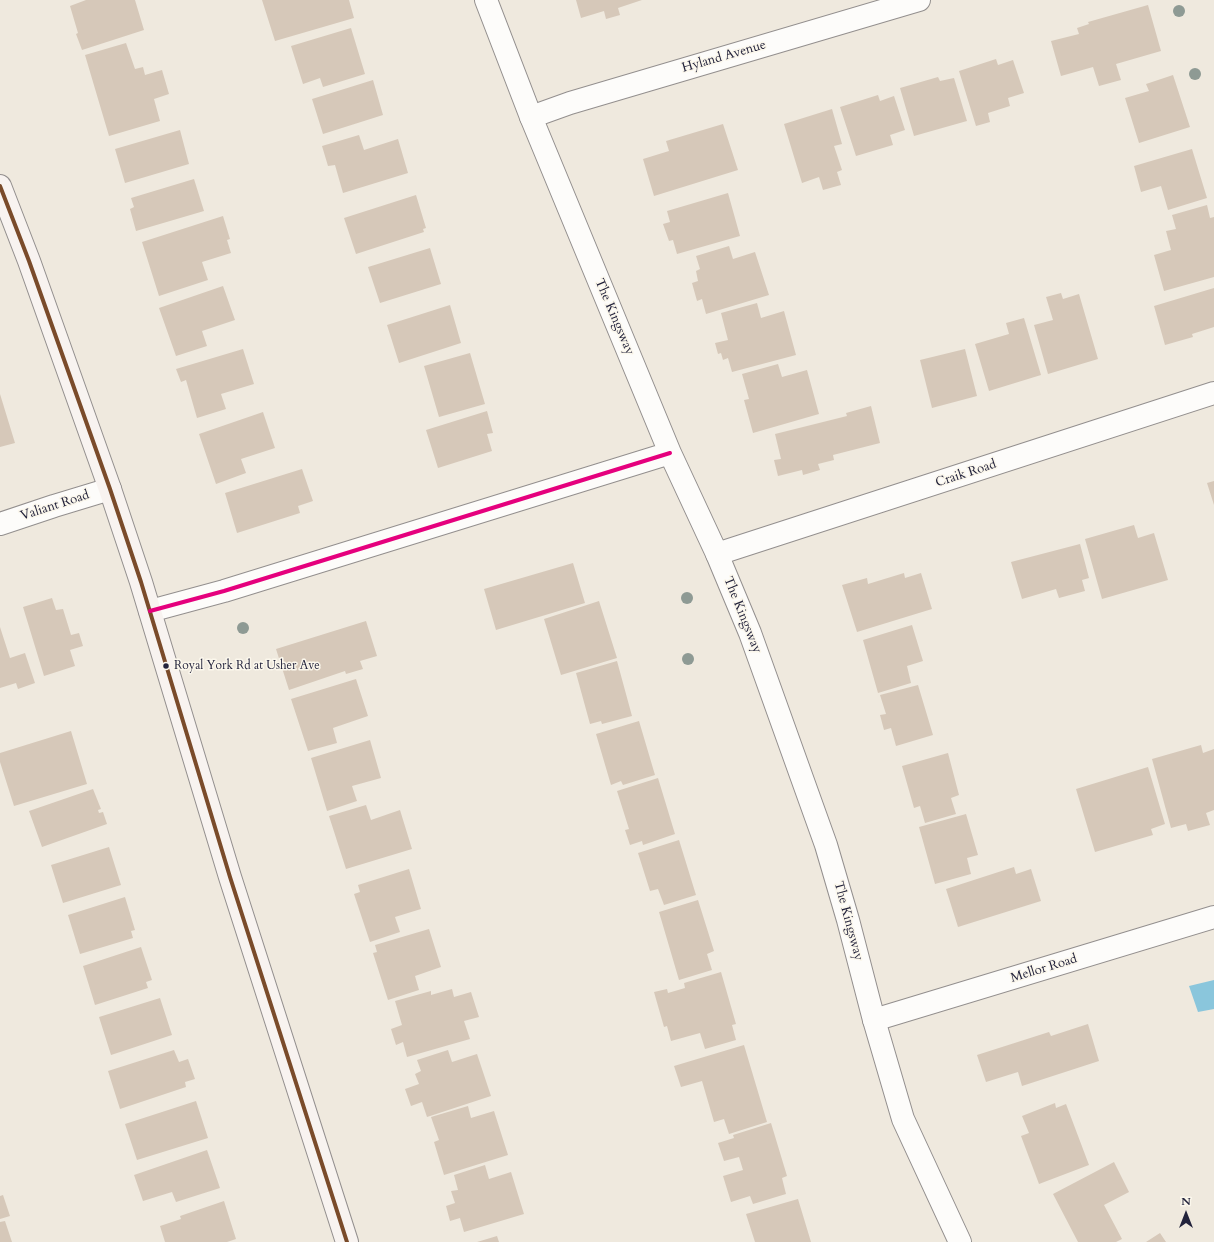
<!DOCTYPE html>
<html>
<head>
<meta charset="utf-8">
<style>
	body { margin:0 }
	#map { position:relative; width:1214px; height:1242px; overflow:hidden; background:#efe9de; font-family:Cardo,serif }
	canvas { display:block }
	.north { position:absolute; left:1166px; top:1194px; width:40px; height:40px; -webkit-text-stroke:3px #fbf7ec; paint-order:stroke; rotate:0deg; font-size:11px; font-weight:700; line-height:16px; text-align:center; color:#22223b }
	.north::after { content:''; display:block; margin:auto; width:14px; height:18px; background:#22223b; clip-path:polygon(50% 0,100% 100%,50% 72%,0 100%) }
</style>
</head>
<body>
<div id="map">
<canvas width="1214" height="1242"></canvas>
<div class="north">N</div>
</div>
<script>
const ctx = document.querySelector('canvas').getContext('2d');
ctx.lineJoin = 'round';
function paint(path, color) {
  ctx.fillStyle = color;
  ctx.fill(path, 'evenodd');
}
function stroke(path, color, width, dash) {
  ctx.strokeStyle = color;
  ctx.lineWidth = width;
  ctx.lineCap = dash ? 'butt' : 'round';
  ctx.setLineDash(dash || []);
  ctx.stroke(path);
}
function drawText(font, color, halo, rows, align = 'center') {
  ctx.font = font + ' Cardo,serif';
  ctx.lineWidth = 3;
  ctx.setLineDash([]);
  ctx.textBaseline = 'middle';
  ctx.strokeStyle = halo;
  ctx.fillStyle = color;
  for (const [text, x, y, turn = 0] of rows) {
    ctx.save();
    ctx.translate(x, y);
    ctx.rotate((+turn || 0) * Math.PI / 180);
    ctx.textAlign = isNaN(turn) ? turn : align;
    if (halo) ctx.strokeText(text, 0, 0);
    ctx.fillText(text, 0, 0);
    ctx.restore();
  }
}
paint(new Path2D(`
	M1214 980V1009L1198 1012 1189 986Z`), '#8ac6dc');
paint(new Path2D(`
	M86 0H135L144 30 82 50 76 34 78 33 70 6Z
	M262 0H349L354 18 275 41Z
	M576 0H642L618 8 620 15 606 19 604 11 581 18Z
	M1148 5 1161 51 1116 64 1121 80 1099 86 1093 67 1061 76 1051 41 1079 34 1077 28 1089 24 1088 22Z
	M351 28 365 74 323 87 320 78 303 84 291 46Z
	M126 43 135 69 143 67 145 75 162 70 169 94 154 99 160 121 109 136 85 55Z
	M996 59 998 65 1013 60 1024 93 1008 98 1010 106 988 113 990 122 976 126 959 71Z
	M1173 75 1190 127 1139 143 1125 98 1149 91 1146 84Z
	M938 77 940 81 954 78 967 121 914 136 900 88Z
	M373 80 383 115 323 134 312 99Z
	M878 95 880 101 894 96 905 130 890 135 893 145 856 156 840 107Z
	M832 109 842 144 834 146 842 170 837 172 841 185 823 190 819 177 802 183 784 124Z
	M723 124 738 170 654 196 643 159 669 151 666 141Z
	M180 130 189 164 125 183 115 149Z
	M359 135 364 150 398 139 408 173 343 193 335 165 328 166 322 146Z
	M1192 149 1207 198 1168 210 1161 186 1141 192 1134 166Z
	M194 179 204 211 136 231 130 209 134 207 131 198Z
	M728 193 740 236 677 254 673 240 669 241 663 224 670 222 667 211Z
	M416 195 426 228 423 229 424 232 356 254 344 218Z
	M1207 205 1210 218 1214 217V277L1164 291 1154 255 1171 250 1166 231 1176 229 1172 215Z
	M223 216 230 239 227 240 231 253 202 262 208 280 159 296 142 242Z
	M729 246 733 259 755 252 769 295 706 314 702 299 697 301 692 283 698 281 696 271 700 269 696 256Z
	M430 248 441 284 380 303 368 267Z
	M223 286 235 320 202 331 207 346 176 356 159 308Z
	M1214 288V327L1192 334 1193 337 1165 345 1154 306Z
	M1061 293 1063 299 1079 294 1098 359 1048 374 1034 325 1053 320 1046 297Z
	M757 303 761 318 784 311 796 355 732 372 728 358 723 360 721 353 718 354 715 343 728 340 721 313Z
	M450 305 461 343 399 363 387 325Z
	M1024 318 1041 375 989 391 975 344 1009 334 1006 323Z
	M243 349 254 384 221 394 226 409 197 418 186 380 181 382 176 369Z
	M965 349 977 396 932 408 920 360Z
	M470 353 485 404 439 417 424 366Z
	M778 364 782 377 807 370 819 414 753 433 744 400 749 399 742 374Z
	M0 394 15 443 0 447Z
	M871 406 880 443 833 455 834 460 818 464 820 470 803 475 802 470 778 476 774 460 781 459 775 434 847 416 846 413Z
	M487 411 493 433 487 434 492 451 438 468 426 430Z
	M263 412 275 448 241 459 246 473 216 484 199 434Z
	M302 469 313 501 298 506 300 513 237 533 225 493Z
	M1214 481V505L1207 483Z
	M1134 525 1138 538 1154 533 1168 580 1102 599 1085 539Z
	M1080 544 1089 578 1082 580 1085 591 1059 598 1056 589 1022 599 1011 562Z
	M573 563 585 603 496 630 484 589Z
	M904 573 905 578 921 573 932 609 857 632 842 585 867 578 868 584Z
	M52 598 56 610 63 609 71 635 79 633 83 646 70 650 75 666 44 676 23 607Z
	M599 601 617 658 561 675 544 619Z
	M366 621 377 656 360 661 363 669 346 674 345 671 289 690 276 649Z
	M912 625 923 661 907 666 911 683 878 693 863 640Z
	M0 627 10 658 25 653 35 683 18 689 16 683 0 688Z
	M617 661 632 716 602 724 601 721 590 724 576 673Z
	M356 679 368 716 333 728 337 743 308 751 291 699Z
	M918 685 933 735 896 746 891 728 884 730 880 715 886 714 880 695Z
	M639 721 655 775 623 785 621 781 611 785 596 734Z
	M71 731 87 784 14 806 0 762V753Z
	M370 740 381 778 352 786 357 801 327 811 311 758Z
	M1201 745 1203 753 1214 749V810L1206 813 1210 825 1188 831 1186 824 1171 828 1152 759Z
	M948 753 959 795 951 798 956 814 925 823 920 806 914 808 902 766Z
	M1148 767 1165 824 1151 829 1153 835 1095 852 1076 789Z
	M658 778 675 834 643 845 642 841 630 845 625 830 629 829 617 791Z
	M93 789 101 809 98 810 99 813 103 812 107 824 42 847 29 811Z
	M366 805 371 820 400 810 412 849 346 869 329 816Z
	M966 814 978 855 967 858 971 874 935 884 919 827Z
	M679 840 696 895 664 905 658 889 650 891 638 853Z
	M109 847 121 885 63 903 51 865Z
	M1014 867 1016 874 1031 869 1041 901 958 927 946 889Z
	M409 869 421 909 395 917 400 932 370 942 354 894 360 892 358 885Z
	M125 897 135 930 131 931 133 938 80 954 68 915Z
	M698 900 714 951 707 954 712 970 679 980 659 912Z
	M429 929 441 967 415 976 419 990 388 1000 373 953 377 952 375 945Z
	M141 947 152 980 146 982 148 988 95 1005 83 966Z
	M721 972 736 1024 732 1025 736 1040 705 1049 700 1033 671 1041 667 1026 664 1027 654 992 667 989 668 993 685 988 684 983Z
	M452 989 454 997 471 992 479 1017 464 1021 470 1039 407 1057 403 1042 396 1045 391 1029 402 1025 395 1001 431 991V995Z
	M160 998 172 1035 111 1055 99 1017Z
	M1088 1024 1099 1061 1022 1086 1018 1072 986 1082 977 1055 1049 1032 1051 1036Z
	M744 1045 767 1122 729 1134 724 1119 714 1122 702 1081 681 1087 674 1066Z
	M174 1050 179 1062 188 1059 195 1079 185 1082 186 1087 120 1109 108 1071Z
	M448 1050 452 1062 477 1054 491 1096 427 1117 422 1102 411 1106 405 1089 419 1084 415 1074 421 1071 417 1060Z
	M196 1101 208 1138 137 1160 125 1124Z
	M1055 1103 1056 1108 1066 1104 1089 1165 1039 1184 1021 1136 1029 1133 1022 1116Z
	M468 1106 471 1118 494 1111 508 1155 444 1175 434 1142 439 1140 431 1117Z
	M771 1123 787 1176 782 1178 786 1194 753 1204 750 1196 731 1202 723 1176 743 1170 739 1157 724 1161 718 1143 734 1138 733 1135Z
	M207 1150 220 1188 176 1202 172 1192 143 1201 134 1175Z
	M1114 1162 1129 1192 1104 1205 1122 1239 1116 1242H1078L1053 1194Z
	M485 1165 489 1179 511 1172 524 1214 464 1232 460 1218 450 1221 446 1206 455 1203 451 1191 458 1190 454 1175Z
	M3 1195 10 1216 0 1219V1196Z
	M798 1199 811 1242H755L746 1214Z
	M224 1201 236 1239 227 1242H165L160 1226 181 1219 180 1216Z
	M5 1221 12 1242H0V1222Z
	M1160 1233 1166 1242H1146Z
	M497 1236 499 1242H477Z`), '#d6c8b9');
const minor = new Path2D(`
	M531 117 570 103 919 0
	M0 524 54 506 110 489
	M717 554 1214 393
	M874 1020 1214 917`);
const tertiary = new Path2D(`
	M486 0 531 117 670 453 717 554 750 633 826 845 848 920 874 1020 903 1119 960 1242
	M150 611 224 591 670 453`);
const secondary = new Path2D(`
	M0 186 29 261 110 489 141 582 230 877 347 1242`);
stroke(minor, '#938f8e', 24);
stroke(tertiary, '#938f8e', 24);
stroke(secondary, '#938f8e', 24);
stroke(minor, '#fdfcfa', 22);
stroke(tertiary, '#fdfcfa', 22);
stroke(secondary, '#f8f3f0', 22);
stroke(new Path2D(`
	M0 186 29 261 110 489 141 582 230 877 347 1242`), '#7a4b2a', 4);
stroke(new Path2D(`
	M150 611 224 591 670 453`), '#e5007d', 4);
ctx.fillStyle = '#8e9a94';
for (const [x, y] of [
	[1179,11],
	[1195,74],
	[687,598],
	[243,628],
	[688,659]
]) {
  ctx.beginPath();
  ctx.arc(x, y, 6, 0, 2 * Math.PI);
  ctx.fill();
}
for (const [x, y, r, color] of [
	[166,666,3.5,"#22223b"]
]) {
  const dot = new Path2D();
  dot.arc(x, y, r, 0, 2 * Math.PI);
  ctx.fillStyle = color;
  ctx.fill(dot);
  stroke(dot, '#fbf7ec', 1.5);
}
drawText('12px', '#22223b', '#fbf7ec', [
	["Royal York Rd at Usher Ave",174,666]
], 'left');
drawText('13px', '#22223b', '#fbf7ec', [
	["Hyland Avenue",724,57,-16],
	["The Kingsway",614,317,67],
	["Craik Road",966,474,-18],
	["Valiant Road",55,506,-18],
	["The Kingsway",742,615,68],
	["The Kingsway",848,921,75],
	["Mellor Road",1044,969,-17]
]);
</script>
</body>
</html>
